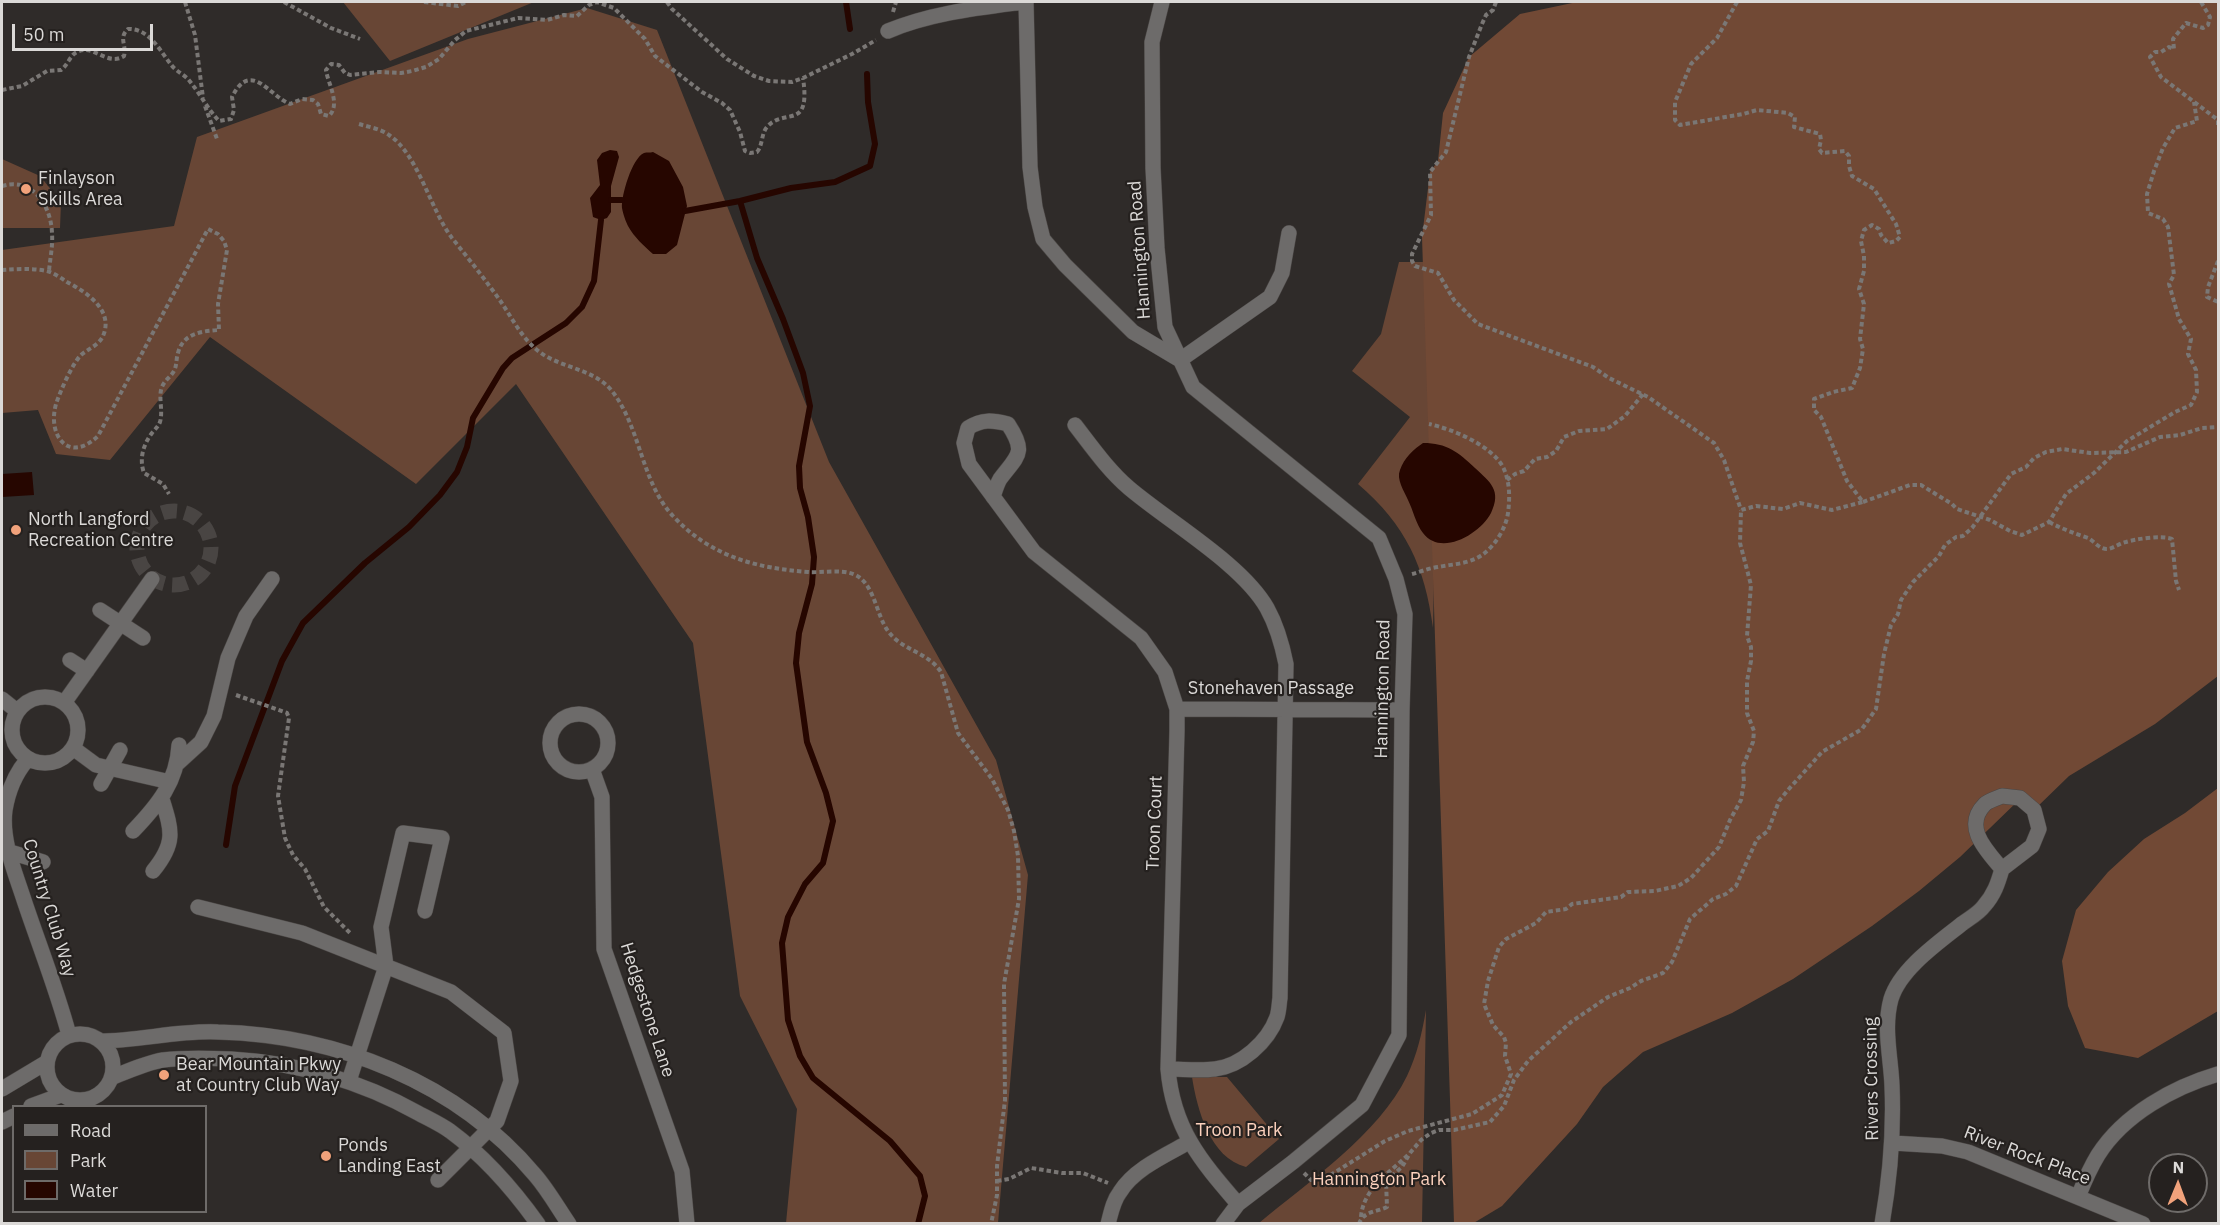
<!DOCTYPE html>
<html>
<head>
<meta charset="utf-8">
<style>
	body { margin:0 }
	#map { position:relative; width:2220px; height:1225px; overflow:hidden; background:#2f2b29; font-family:"IBM Plex Sans",sans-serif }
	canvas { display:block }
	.frame { position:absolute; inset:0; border:3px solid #dbd9d7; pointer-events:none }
	.legend { position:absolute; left:12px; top:1105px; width:195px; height:108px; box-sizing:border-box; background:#25211f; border:2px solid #6e6b69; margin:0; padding:8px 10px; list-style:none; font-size:18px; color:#dbd9d7 }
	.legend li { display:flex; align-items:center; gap:12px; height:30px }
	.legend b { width:30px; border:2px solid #6e6b69 }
	.north { position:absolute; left:2148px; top:1153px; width:60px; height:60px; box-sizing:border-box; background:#25211f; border:2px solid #6e6b69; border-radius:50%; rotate:1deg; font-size:16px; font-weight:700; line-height:24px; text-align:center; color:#dbd9d7 }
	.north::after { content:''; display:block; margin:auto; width:21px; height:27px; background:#f1a27b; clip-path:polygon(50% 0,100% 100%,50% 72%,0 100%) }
	.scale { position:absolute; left:12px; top:24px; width:141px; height:27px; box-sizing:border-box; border:3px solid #dbd9d7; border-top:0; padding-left:8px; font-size:18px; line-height:21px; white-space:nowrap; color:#dbd9d7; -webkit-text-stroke:4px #25211f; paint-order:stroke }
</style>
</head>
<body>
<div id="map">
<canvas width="2220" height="1225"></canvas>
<div class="frame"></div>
<ul class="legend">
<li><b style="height:8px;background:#6d6b6a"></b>Road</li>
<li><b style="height:16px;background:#684635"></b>Park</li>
<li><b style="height:16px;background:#260600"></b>Water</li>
</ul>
<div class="north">N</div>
<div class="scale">50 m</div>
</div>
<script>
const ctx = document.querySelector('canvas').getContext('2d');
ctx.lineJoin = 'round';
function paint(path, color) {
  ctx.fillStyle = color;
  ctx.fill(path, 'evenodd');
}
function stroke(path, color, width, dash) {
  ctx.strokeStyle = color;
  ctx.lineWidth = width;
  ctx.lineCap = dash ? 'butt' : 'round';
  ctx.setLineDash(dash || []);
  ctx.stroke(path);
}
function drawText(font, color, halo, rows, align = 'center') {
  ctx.font = font + ' "IBM Plex Sans",sans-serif';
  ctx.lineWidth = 4.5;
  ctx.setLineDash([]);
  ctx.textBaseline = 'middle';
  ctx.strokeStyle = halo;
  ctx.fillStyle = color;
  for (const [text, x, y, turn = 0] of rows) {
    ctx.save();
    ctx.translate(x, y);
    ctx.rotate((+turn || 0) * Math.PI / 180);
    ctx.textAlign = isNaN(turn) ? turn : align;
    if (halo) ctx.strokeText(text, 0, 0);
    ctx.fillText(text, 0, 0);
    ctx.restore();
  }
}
paint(new Path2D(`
	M343 2H534L390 61Z
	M587 8 657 30 829 462 996 760 1028 875 998 1223H786L797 1109 740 996 693 643 516 384 416 484 210 337 110 460 56 454 38 410 2 413V250L174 226 197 137 468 39Z
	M2 159 40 176 61 202 60 228H2Z
	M1399 262H1440L1433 628C1425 567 1406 525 1358 484L1410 417 1352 371 1381 334Z
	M1426 1010 1422 1223H1259C1308 1182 1379 1134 1407 1076 1417 1055 1422 1033 1426 1010Z
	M1192 1077H1227L1279 1139 1246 1167C1210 1158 1197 1109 1192 1077Z`), '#684635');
paint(new Path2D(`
	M1577 2H2218V676L2155 724 2069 776 2034 810 2020 799 1960 857 1919 891 1872 926 1793 979 1732 1013 1643 1052 1603 1087 1577 1124 1502 1206 1472 1224 1454 1223 1422 237 1430 172 1438 161 1443 113 1469 57 1520 14Z
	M2218 788V1011L2138 1058 2085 1048 2068 1006 2062 961 2076 910 2108 872 2144 839 2185 813Z`), '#714935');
paint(new Path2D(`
	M610 150 617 151 619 157 611 186V212L607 218 601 220 593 217 590 198 600 185 597 160 602 153Z
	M653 152 669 161 683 187 687 206 677 245 666 254H653C644 246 634 237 628 226 626 222 623 214 622 208 621 196 632 158 644 153 647 152 650 153 653 152Z
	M1423 443C1447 443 1458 452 1475 468 1490 482 1502 490 1491 513 1480 534 1441 557 1423 533 1416 524 1413 510 1408 500 1404 491 1396 479 1400 470 1404 458 1414 449 1423 443Z
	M32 472 34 495 2 497V474Z`), '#260600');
stroke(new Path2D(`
	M846 2 850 29
	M611 200H622
	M740 201 757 258 783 319 803 373 810 406 799 466 800 488 808 517 814 557 812 584 799 633 796 663 807 742 826 793 833 821 823 863 805 884 788 917 782 943 788 1020 800 1056 813 1078 890 1141 920 1176 925 1196 918 1224
	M685 211 740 201 791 188 835 182 870 166 875 144 868 102 867 74
	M226 845 235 786 282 661 303 623 365 563 409 527 440 495 457 472 467 447 473 418 503 368 512 358 566 323 582 307 594 281 601 220`), '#260600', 6);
stroke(new Path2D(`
	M137 548a37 37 0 1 1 74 0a37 37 0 1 1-74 0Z`), '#494543', 15, [15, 8]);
const minor = new Path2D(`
	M1026 2 1030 167 1035 207 1043 239 1065 265 1133 332 1180 360
	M1162 2 1152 42 1153 168 1157 248 1165 327 1193 387 1379 538 1396 579 1405 614 1402 710 1399 1035 1362 1105 1293 1162 1238 1204 1223 1224
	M888 31C931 13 978 8 1024 2
	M1180 360 1270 297 1282 273 1289 233
	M1075 425C1092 447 1108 470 1129 488 1169 522 1242 564 1267 608 1277 626 1282 644 1286 664L1280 998C1279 1004 1279 1011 1277 1017 1268 1042 1241 1066 1215 1069 1200 1071 1183 1069 1168 1069
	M993 497C995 491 997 484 1000 479 1018 455 1027 453 1008 424 992 420 982 419 968 428L964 443 969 464 1034 552 1141 638 1165 672 1177 709V731L1168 1069C1173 1129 1201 1161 1238 1204
	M100 610 143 638
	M70 660 87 671
	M12 730a33 33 0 1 1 66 0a33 33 0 1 1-66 0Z
	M2 699 17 711
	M64 703 152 579
	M1177 709 1402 710
	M550 743a29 29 0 1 1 58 0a29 29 0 1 1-58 0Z
	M73 748 96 765 170 782
	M27 760C15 774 8 792 5 810 1 840 15 872 24 900 39 945 57 990 69 1035
	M178 763 201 742 214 716 228 658 246 616 272 579
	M592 769 602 797 604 949 682 1171 687 1224
	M101 784 120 750
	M2002 796 2020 798 2034 810 2039 829 2032 846 2002 869C1987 851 1962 827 1985 804 1988 801 1997 798 2002 796Z
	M133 831C158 805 177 782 179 745
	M10 852 43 862
	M153 871C176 843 172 831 162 799
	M198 907 302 933 451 992 504 1033 511 1081 497 1121 438 1180
	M47 1067a33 33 0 1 1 66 0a33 33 0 1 1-66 0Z
	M100 1041C140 1041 178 1030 218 1032 337 1035 457 1082 535 1175 548 1190 558 1208 569 1224
	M111 1078C128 1071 145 1063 163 1060 185 1057 209 1058 231 1059 299 1063 359 1080 418 1113 429 1119 440 1124 450 1131 484 1156 513 1189 538 1224
	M349 1081 386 966 381 927 403 833 442 838 425 911
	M2 1089 47 1062
	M31 1106 61 1095
	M2 1122 14 1116
	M1893 1143 1942 1146 1968 1152 2143 1224
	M2078 1197C2084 1182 2090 1168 2098 1155 2124 1114 2174 1087 2218 1074
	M1108 1224C1111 1213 1113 1201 1120 1192 1134 1169 1166 1155 1189 1142
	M1882 1224C1890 1178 1894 1133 1892 1086 1891 1058 1883 1028 1891 999 1900 969 1939 942 1963 923 1970 918 1979 913 1984 906 1994 895 1998 883 2002 869`);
stroke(minor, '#4b4745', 16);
stroke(new Path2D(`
	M185 2 195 35 203 98
	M284 2 331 28 360 39
	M424 2 458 6 466 2
	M667 2 672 9 727 59 754 76 769 81 792 82 803 78 852 54 876 40
	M1496 2 1493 10 1486 15 1482 24 1469 57 1446 152 1430 172 1431 215 1412 254V261L1415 266 1438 273 1454 300 1478 324 1593 367 1609 378 1648 397 1714 443 1724 460 1741 510
	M2201 2 2210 17 2208 25 2203 28 2186 23 2173 39 2174 49 2169 47 2161 52H2155L2150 57 2161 77 2218 120V125
	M893 12 896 2
	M2 90 22 86 47 71 61 70C68 65 70 55 77 52 93 43 107 67 124 56 127 45 118 38 128 29 150 28 161 53 173 67 178 72 184 75 188 79 199 92 207 108 219 121L231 119 234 110 232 97C251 59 269 96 290 104L302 99 313 100 318 104 321 114 329 116C341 104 328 84 326 70L331 64 339 65 345 73 350 75 379 72 401 73 412 71 426 67 439 59 455 40 466 31 518 18 547 20 564 15 577 16 589 5 597 2 614 8 645 39 655 56 702 92 722 103 730 110 740 132 745 151 750 153 757 152C763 145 761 134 767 127 784 107 811 132 803 78
	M205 106 217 139
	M359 124C369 127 381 129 389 135 418 154 430 209 452 238 468 258 484 278 499 299 511 316 521 337 537 350 558 368 594 368 612 391 641 428 641 482 673 516 710 556 755 568 808 572 822 573 840 569 853 574 874 581 876 615 888 631 901 650 928 652 941 672L958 733 992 779 1008 810 1014 831 1018 856 1019 899 1004 984 1005 1100 997 1166V1195L991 1224
	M2 186C32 177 51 205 52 233 53 246 50 259 49 271
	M2218 261 2208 287 2207 297 2218 302
	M2 270C16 269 33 268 47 271 54 273 61 278 67 282 86 292 116 311 102 338 97 346 88 349 81 355 72 364 60 392 56 404 47 436 69 464 98 436L208 229 218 234 224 241 227 250 218 304 219 330C202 331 183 333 178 353 176 359 177 365 174 371 170 378 163 381 161 390 159 400 163 412 160 422 158 427 155 429 152 433 143 445 139 459 144 473L163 484 169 494
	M1507 480 1515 474 1524 471 1535 459 1547 457 1556 451 1564 437 1579 431 1607 429 1625 416 1643 394
	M1863 502 1910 485H1921L1952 504 1957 509 1990 520 2010 531 2022 535 2049 522 2066 494 2094 473 2127 441 2175 412 2191 405 2197 392 2196 370 2188 354 2191 339 2179 319 2169 284 2174 275 2168 227 2163 219 2148 213 2147 194 2154 171 2163 148 2175 128 2197 121 2194 102
	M2049 522C2062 529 2074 533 2088 538 2094 541 2100 550 2108 549 2114 548 2120 543 2126 542 2135 539 2163 535 2172 539L2176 581 2179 590
	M1412 574C1420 572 1429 568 1438 567 1453 564 1469 564 1482 555 1495 546 1506 528 1508 513 1510 498 1510 481 1503 467 1491 445 1452 429 1429 424
	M236 695 287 713 289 718 278 796 285 838 293 855 305 869 324 907 350 933
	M1304 1173 1311 1180 1329 1176 1385 1141 1408 1131 1472 1114 1502 1095 1511 1074 1505 1056 1506 1043 1504 1037 1493 1025 1484 1004 1488 981 1499 947 1506 939 1536 923 1546 912 1566 909 1572 904 1621 897 1628 892 1655 891 1678 886 1691 878 1719 847 1730 820 1741 800 1744 782 1743 766 1753 742 1754 731 1747 713V681L1751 661V647L1747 636 1751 585 1740 543 1741 510 1756 506 1783 509 1800 503 1832 510 1863 502 1847 481 1821 417 1814 410V399L1833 392 1852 388 1860 368 1863 349 1860 339 1864 304 1859 289 1864 271V256L1861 241 1864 230 1872 225 1879 229 1881 235 1888 243 1896 241 1900 237 1896 224 1874 189 1852 176 1849 166V156L1845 151 1822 153 1819 149 1821 140 1820 134 1794 127 1795 117 1788 113 1757 110 1743 114 1680 125 1675 120V102L1691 64 1717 38 1737 2
	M997 1181 1009 1179 1031 1168 1062 1173H1083L1108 1183
	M1361 1217C1363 1189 1389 1173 1408 1155
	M1359 1224C1363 1211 1377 1212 1387 1207L1386 1181 1402 1167 1410 1153 1421 1140 1431 1133 1439 1130H1454L1490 1122 1504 1106 1514 1080 1528 1061 1571 1022 1608 997 1630 988 1641 981 1663 973 1672 962 1690 919 1713 899 1726 894 1736 886 1757 839 1768 831 1779 801 1788 790 1822 752 1862 729 1876 709 1884 654 1891 625 1898 614 1901 600 1913 582 1939 556 1945 545 1956 537 1963 536 1972 528 2011 474 2026 467 2034 458 2046 452 2062 449 2090 453 2126 452 2160 437 2180 435 2202 428 2218 427`), '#7a7775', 4, [4.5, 3]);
stroke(minor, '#6d6b6a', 15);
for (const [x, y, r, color] of [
	[26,189,6,"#f1a27b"],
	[16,530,6,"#f1a27b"],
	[164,1075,6,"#f1a27b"],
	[326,1156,6,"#f1a27b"]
]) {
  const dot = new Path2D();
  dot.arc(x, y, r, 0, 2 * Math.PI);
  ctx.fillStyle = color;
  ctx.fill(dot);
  stroke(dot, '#25211f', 2);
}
drawText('18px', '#dbd9d7', '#25211f', [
	["Finlayson",38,179],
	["Skills Area",38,200],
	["North Langford",28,520],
	["Recreation Centre",28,541],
	["Bear Mountain Pkwy",176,1065],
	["at Country Club Way",176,1086],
	["Ponds",338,1146],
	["Landing East",338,1167]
], 'left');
drawText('18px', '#dbd9d7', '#25211f', [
	["Hannington Road",1140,250,-94],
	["Stonehaven Passage",1271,689],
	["Hannington Road",1383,689,-89],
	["Troon Court",1155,823,-88],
	["Country Club Way",49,908,73],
	["Hedgestone Lane",647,1010,72],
	["Rivers Crossing",1872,1079,-91],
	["River Rock Place",2027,1156,21]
]);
drawText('18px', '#fdd2be', '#25211f', [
	["Troon Park",1239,1131],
	["Hannington Park",1379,1180]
]);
</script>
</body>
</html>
